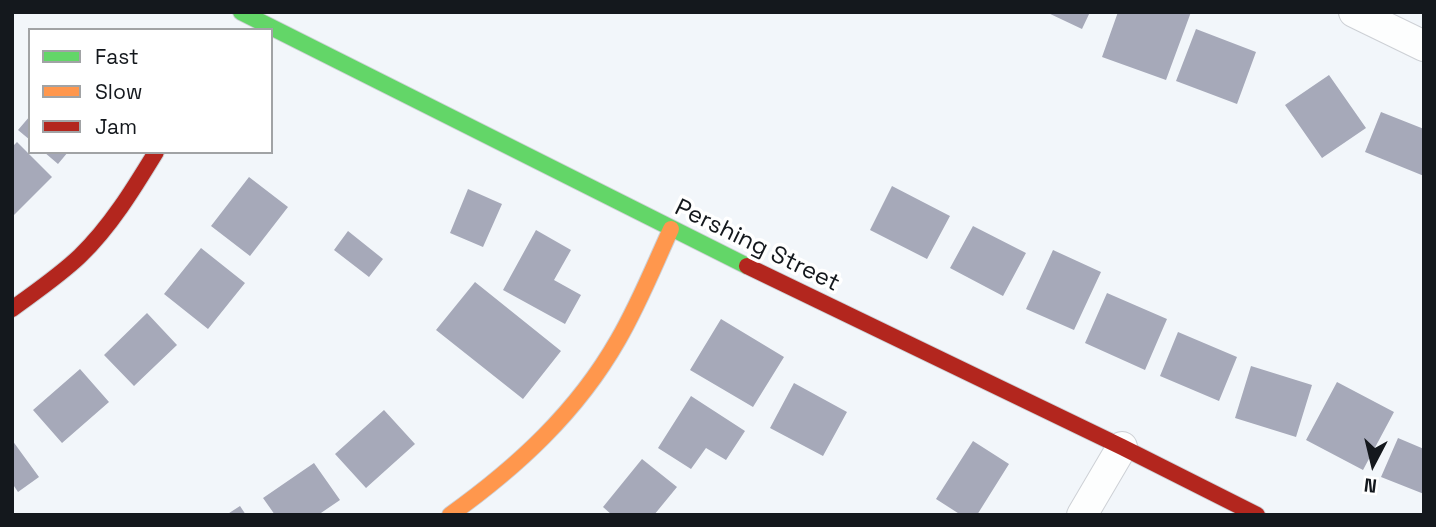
<!DOCTYPE html>
<html>
<head>
<meta charset="utf-8">
<style>
	body { margin:0 }
	#map { position:relative; width:1436px; height:527px; overflow:hidden; background:#f2f6fa; font-family:"Space Grotesk",sans-serif }
	canvas { display:block }
	.frame { position:absolute; inset:0; border:14px solid #14181d; pointer-events:none }
	.legend { position:absolute; left:28px; top:28px; width:245px; height:126px; box-sizing:border-box; background:#fff; border:2px solid #a1a3a5; margin:0; padding:9px 12px; list-style:none; font-size:21px; color:#14181d }
	.legend li { display:flex; align-items:center; gap:14px; height:35px }
	.legend b { width:35px; border:2px solid #a1a3a5 }
	.north { position:absolute; left:1338px; top:429px; width:70px; height:70px; -webkit-text-stroke:5px #fff; paint-order:stroke; rotate:187deg; font-size:19px; font-weight:700; line-height:28px; text-align:center; color:#14181d }
	.north::after { content:''; display:block; margin:auto; width:24px; height:32px; background:#14181d; clip-path:polygon(50% 0,100% 100%,50% 72%,0 100%) }
</style>
</head>
<body>
<div id="map">
<canvas width="1436" height="527"></canvas>
<div class="frame"></div>
<ul class="legend">
<li><b style="height:9px;background:#63d668"></b>Fast</li>
<li><b style="height:9px;background:#ff974d"></b>Slow</li>
<li><b style="height:9px;background:#b3261e"></b>Jam</li>
</ul>
<div class="north">N</div>
</div>
<script>
const ctx = document.querySelector('canvas').getContext('2d');
ctx.lineJoin = 'round';
function paint(path, color) {
  ctx.fillStyle = color;
  ctx.fill(path, 'evenodd');
}
function stroke(path, color, width, dash) {
  ctx.strokeStyle = color;
  ctx.lineWidth = width;
  ctx.lineCap = dash ? 'butt' : 'round';
  ctx.setLineDash(dash || []);
  ctx.stroke(path);
}
function drawText(font, color, halo, rows, align = 'center') {
  ctx.font = font + ' "Space Grotesk",sans-serif';
  ctx.lineWidth = 7;
  ctx.setLineDash([]);
  ctx.textBaseline = 'middle';
  ctx.strokeStyle = halo;
  ctx.fillStyle = color;
  for (const [text, x, y, turn = 0] of rows) {
    ctx.save();
    ctx.translate(x, y);
    ctx.rotate((+turn || 0) * Math.PI / 180);
    ctx.textAlign = isNaN(turn) ? turn : align;
    if (halo) ctx.strokeText(text, 0, 0);
    ctx.fillText(text, 0, 0);
    ctx.restore();
  }
}
paint(new Path2D(`
	M1046 12H1090L1082 29Z
	M1118 12H1191L1166 80 1102 57Z
	M1196 29 1256 52 1237 104 1176 81Z
	M1329 75 1366 128 1322 158 1285 105Z
	M1381 112 1424 129V176L1365 152Z
	M30 116V140L18 130Z
	M17 142 52 177 12 217V147Z
	M44 152H68L58 164Z
	M249 177 288 207 250 256 211 226Z
	M892 186 950 216 927 259 870 230Z
	M468 189 502 204 483 247 450 233Z
	M973 226 1026 253 1003 296 950 268Z
	M536 230 571 250 554 280 581 295 565 324 503 290Z
	M348 231 383 259 369 277 334 250Z
	M201 248 245 283 208 329 164 294Z
	M1053 250 1101 272 1074 330 1026 309Z
	M475 282 561 351 523 399 436 330Z
	M1107 293 1167 319 1145 370 1085 343Z
	M147 313 177 345 134 386 104 355Z
	M721 319 784 357 753 407 690 370Z
	M1178 332 1237 357 1219 401 1160 376Z
	M1251 366 1312 385 1296 437 1235 418Z
	M80 369 109 402 62 443 33 410Z
	M1337 382 1394 412 1363 470 1306 440Z
	M794 383 847 412 823 456 770 428Z
	M691 396 745 431 726 460 706 448 691 469 658 448Z
	M384 410 415 444 366 488 335 454Z
	M1398 438 1424 449V494L1381 477Z
	M12 440 39 477 18 492 12 483Z
	M973 441 1009 464 977 515H961L936 499Z
	M642 459 677 487 654 515H612L603 507Z
	M314 463 340 500 318 515H275L263 498Z
	M240 506 246 515H226Z`), '#a6a9b9');
const street = new Path2D(`
	M1354 12 1424 46
	M1082 515 1122 447`);
const fast = new Path2D(`
	M241 12 747 266`);
const slow = new Path2D(`
	M450 515C517 467 577 412 618 340 639 304 654 266 671 229`);
const jam = new Path2D(`
	M747 266 1122 447 1257 515
	M12 309C35 292 59 276 80 256 111 226 134 188 156 152`);
stroke(street, '#cdd0d5', 32);
stroke(fast, '#cdd0d5', 18);
stroke(slow, '#cdd0d5', 18);
stroke(jam, '#cdd0d5', 18);
stroke(street, '#fdfefe', 30);
stroke(fast, '#63d668', 16);
stroke(slow, '#ff974d', 16);
stroke(jam, '#b3261e', 16);
drawText('24px', '#14181d', '#fff', [
	["Pershing Street",757,246,26]
]);
</script>
</body>
</html>
